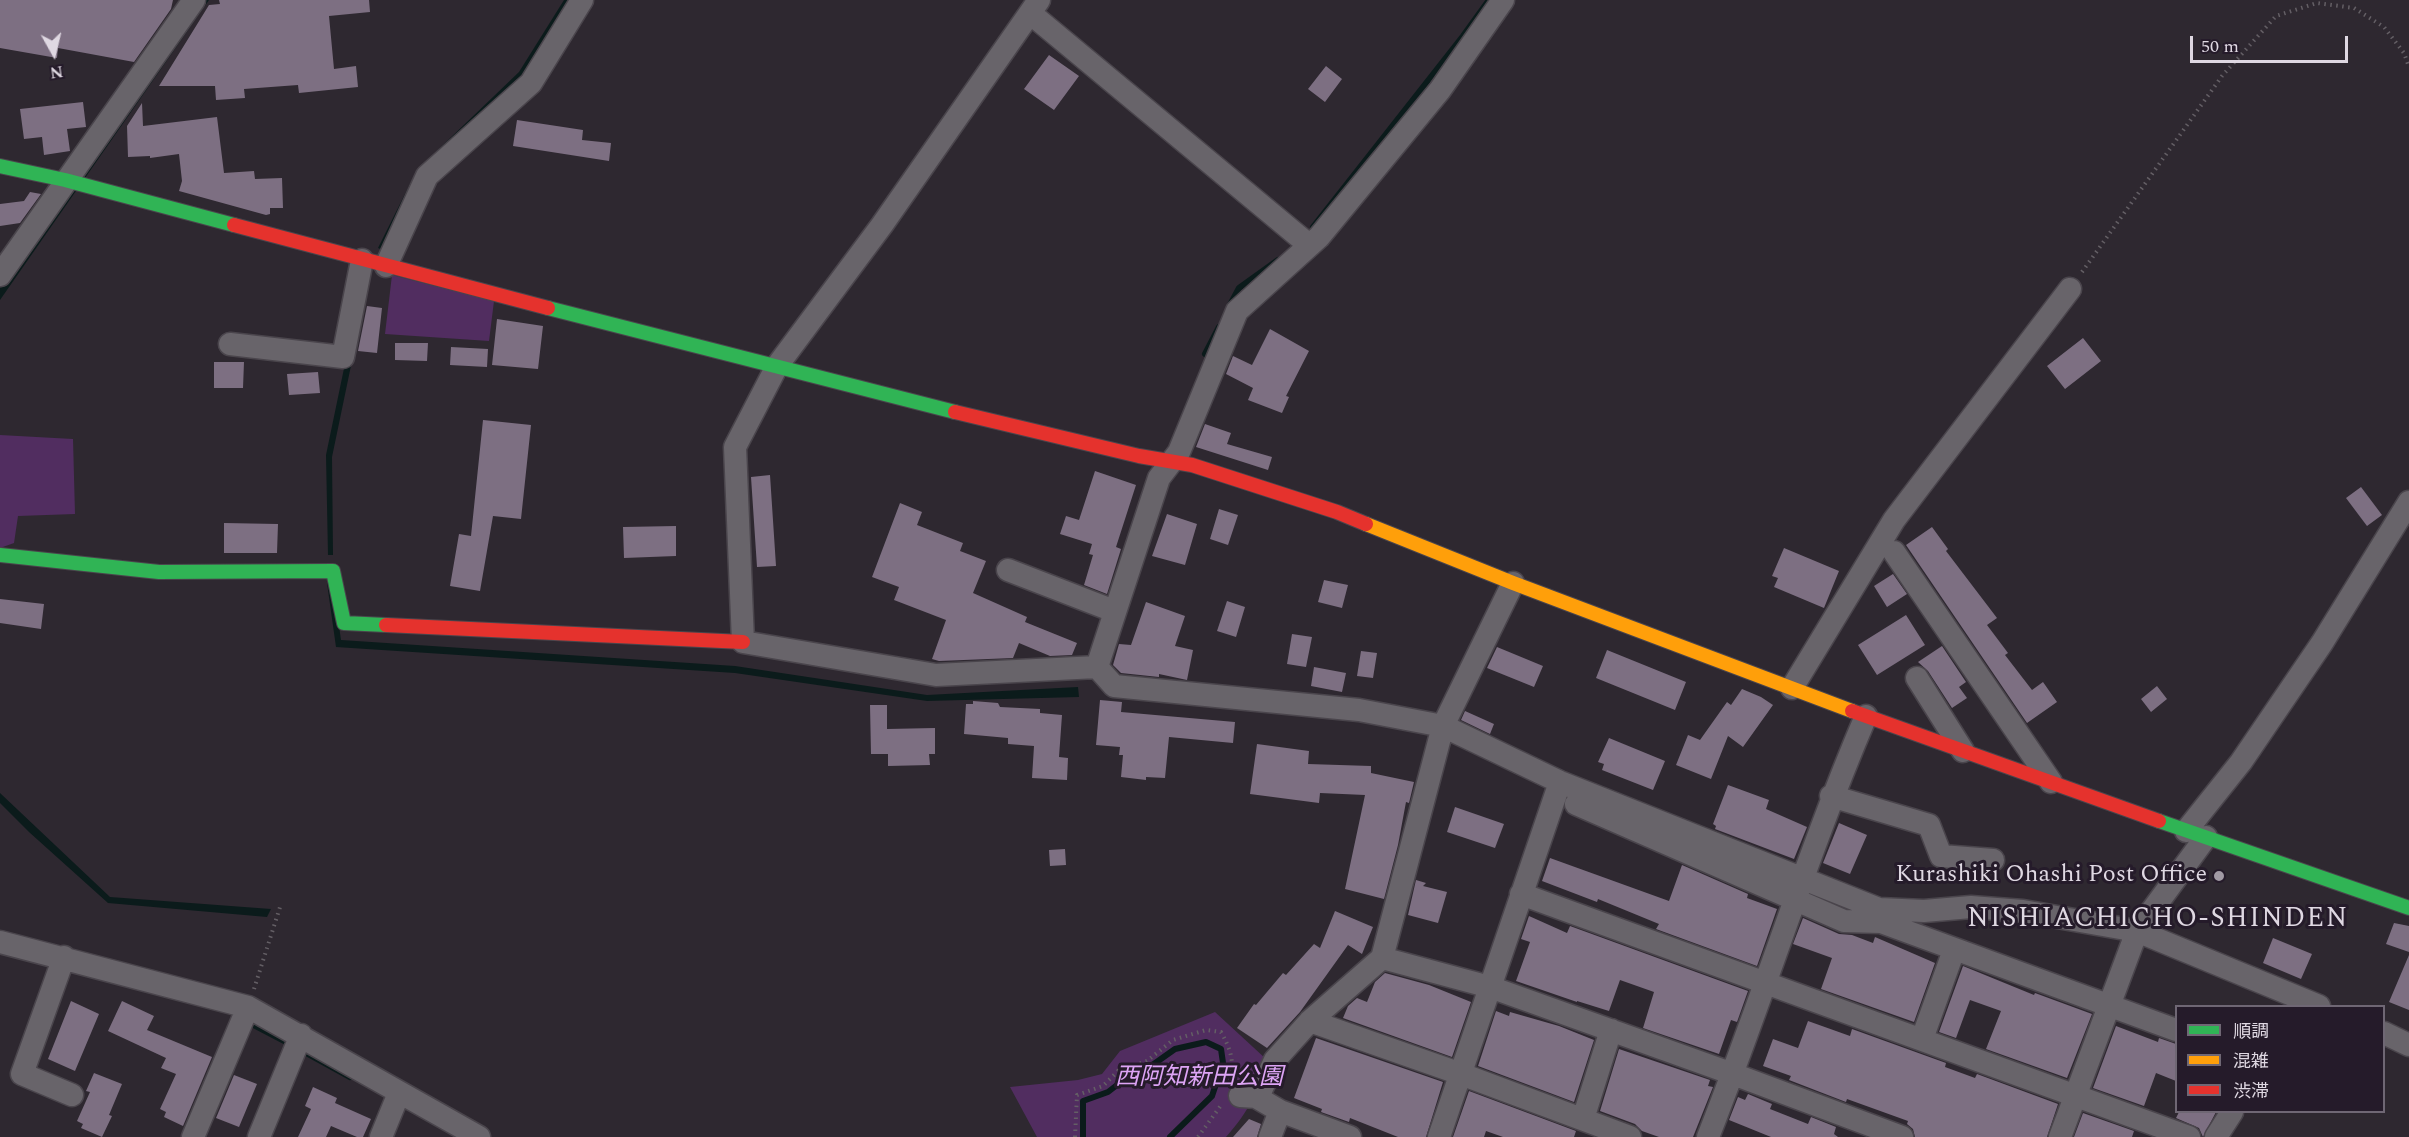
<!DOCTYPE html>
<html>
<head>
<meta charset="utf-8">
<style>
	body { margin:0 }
	#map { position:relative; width:2409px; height:1137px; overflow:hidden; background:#2e2830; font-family:Spectral,"Noto Sans JP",serif }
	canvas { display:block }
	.legend { position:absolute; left:2175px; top:1005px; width:210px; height:108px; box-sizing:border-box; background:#251b2a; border:2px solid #6f6774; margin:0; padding:8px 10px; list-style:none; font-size:18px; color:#dfd8e2 }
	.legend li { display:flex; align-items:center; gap:12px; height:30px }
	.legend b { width:30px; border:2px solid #6f6774 }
	.north { position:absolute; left:24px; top:24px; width:60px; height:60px; -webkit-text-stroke:4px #251b2a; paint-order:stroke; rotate:172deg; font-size:16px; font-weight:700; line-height:24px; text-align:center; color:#dfd8e2 }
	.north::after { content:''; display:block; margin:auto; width:21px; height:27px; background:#dfd8e2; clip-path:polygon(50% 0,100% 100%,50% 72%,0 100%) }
	.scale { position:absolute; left:2190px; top:36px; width:158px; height:27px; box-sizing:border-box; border:3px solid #dfd8e2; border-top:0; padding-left:8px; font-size:18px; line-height:21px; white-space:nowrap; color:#dfd8e2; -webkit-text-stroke:4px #251b2a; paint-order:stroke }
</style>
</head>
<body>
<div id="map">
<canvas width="2409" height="1137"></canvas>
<ul class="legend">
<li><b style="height:8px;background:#30b455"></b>順調</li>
<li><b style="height:8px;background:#ff9f0a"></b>混雑</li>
<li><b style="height:8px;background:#e5322d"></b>渋滞</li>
</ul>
<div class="north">N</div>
<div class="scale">50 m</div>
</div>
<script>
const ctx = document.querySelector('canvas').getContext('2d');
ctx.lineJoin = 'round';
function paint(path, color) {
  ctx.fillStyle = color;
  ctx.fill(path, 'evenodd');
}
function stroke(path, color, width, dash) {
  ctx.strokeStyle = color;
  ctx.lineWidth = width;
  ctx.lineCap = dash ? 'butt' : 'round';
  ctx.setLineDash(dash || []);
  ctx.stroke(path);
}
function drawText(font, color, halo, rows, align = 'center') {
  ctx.font = font + ' Spectral,"Noto Sans JP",serif';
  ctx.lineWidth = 6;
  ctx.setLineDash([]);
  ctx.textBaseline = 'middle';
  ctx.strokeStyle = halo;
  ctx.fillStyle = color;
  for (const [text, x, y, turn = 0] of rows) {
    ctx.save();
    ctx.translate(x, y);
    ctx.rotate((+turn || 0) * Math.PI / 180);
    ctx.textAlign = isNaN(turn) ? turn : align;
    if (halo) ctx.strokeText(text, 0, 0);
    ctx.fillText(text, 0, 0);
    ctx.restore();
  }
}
paint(new Path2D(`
	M392 275 494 301 489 341 385 334Z
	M0 435 73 439 75 514 18 516 14 543 0 548Z
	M1215 1012 1266 1059C1257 1093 1250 1110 1226 1137H1037L1010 1087 1078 1080 1102 1074 1120 1051Z`), '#512d60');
paint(new Path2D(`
	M203 0H209L0 300V288L72 190Z
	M564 0H574L525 78 422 175 385 251 378 248 417 170 519 72Z
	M363 277 369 279 332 457 333 555H328L326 455Z
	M332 577 341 640 735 666 927 695 1078 687 1079 697 927 701 735 673 336 647 327 583Z
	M0 793 110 897 271 909 267 917 108 903 29 832 0 803Z`), '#0b1b1b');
stroke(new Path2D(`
	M1313 227 1463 36 1489 0
	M1230 305 1239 288 1278 260
	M1205 354 1219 327
	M248 1022 292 1045
	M301 1050 350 1077
	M1083 1137V1101L1108 1092 1126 1078 1151 1066 1175 1049 1206 1042 1221 1049 1223 1063 1212 1096 1170 1137`), '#0b1b1b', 6);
paint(new Path2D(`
	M0 0H173L171 9 134 62 58 48 57 58 0 48Z
	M219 0H369L370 12 329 16 334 69 356 66 358 87 299 93 298 85 244 89 245 98 216 100 215 86H159L209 5 220 4Z
	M1049 55 1079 76 1054 110 1024 89Z
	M1326 66 1342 79 1325 102 1308 89Z
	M83 102 86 127 67 129 70 151 44 155 42 137 24 139 20 109Z
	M142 103 143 126 217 117 224 173 254 171 255 179 282 178 283 208H270V214L266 215 179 191 182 181 179 154 150 158V156L128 157 127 126Z
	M517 120 583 130 582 140 611 143 609 161 513 146Z
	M30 192 41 194 20 223 0 226V204L24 201Z
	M367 306 382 308 377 353 358 351Z
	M497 319 543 326 538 369 492 365Z
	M1270 329 1309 351 1286 396 1289 397 1282 413 1248 400 1253 388 1226 374 1233 356 1252 365Z
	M2083 338 2101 361 2065 389 2047 366Z
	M395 343H428L427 361 395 360Z
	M451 347 488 349 487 367 450 365Z
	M214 362H244L243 388H214Z
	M318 372 320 393 289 395 287 374Z
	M483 420 531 425 521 519 493 516 480 591 450 586 459 534 471 536Z
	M1205 424 1231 433 1227 444 1272 457 1268 470 1196 447Z
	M1095 471 1136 485 1116 547 1121 549 1107 594 1084 585 1093 555 1089 554 1092 544 1060 534 1066 516 1079 520Z
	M770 475 776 566 757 567 751 477Z
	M2361 487 2382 515 2367 526 2346 498Z
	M900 503 922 512 917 525 963 543 960 551 986 561 973 593 1027 617 1025 622 1077 643 1072 655 1050 656 1019 643 1013 658 939 661 932 659 946 620 894 600 899 587 872 577Z
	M1219 509 1238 515 1228 545 1210 539Z
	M1167 514 1197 524 1185 565 1152 556Z
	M224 523 278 524 277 553H224Z
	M676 526V556L624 558 623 527Z
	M1932 527 1948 549 1946 551 1997 618 1987 625 2008 653 2005 655 2032 690 2043 682 2057 702 2027 723 1906 545Z
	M1784 548 1839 571 1824 608 1774 587 1778 578 1772 576Z
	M1893 574 1907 594 1887 607 1874 586Z
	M1324 580 1348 585 1342 608 1318 602Z
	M0 599 44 604 41 629 0 623Z
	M1227 601 1245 607 1236 637 1217 631Z
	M1146 602 1185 616 1175 646 1193 650 1187 680 1159 674V677L1121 673 1113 665 1119 644 1131 645Z
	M1906 615 1925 645 1877 675 1858 645Z
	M1292 634 1312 637 1306 667 1287 664Z
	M1942 646 1966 682 1959 687 1967 698 1952 708 1928 671 1918 662Z
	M1497 647 1543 666 1534 687 1487 668Z
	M1607 650 1686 682 1675 710 1596 678Z
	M1361 651 1377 653 1373 678 1357 676Z
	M1314 667 1346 673 1342 692 1311 686Z
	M2157 686 2167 699 2151 712 2141 699Z
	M1742 689 1761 697 1773 705 1743 747 1728 736 1711 779 1676 765 1688 735 1700 740 1727 702 1731 705Z
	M1100 700 1122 702 1121 712 1235 722 1233 743 1169 737 1165 778 1146 777V780L1121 777 1123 755H1119L1120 747 1096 745Z
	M973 701 998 703 1000 707 1040 709V713L1062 715 1059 757 1068 758 1067 780 1032 778 1034 746 1008 744V738L964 734 966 704H973Z
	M870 705H887V729L935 728V754H929L930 765 888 766V754H871Z
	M1465 711 1494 724 1490 734 1461 720Z
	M1609 738 1665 761 1653 790 1602 770 1604 764 1598 762Z
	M1257 744 1309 751 1308 764 1371 766V773L1414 782 1409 803 1406 802 1398 845 1384 899 1345 889 1365 795 1320 793 1319 803 1250 794Z
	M1728 785 1769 800 1766 809 1807 827 1794 859 1715 829 1716 826 1713 824Z
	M1455 807 1504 824 1495 848 1447 832Z
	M1839 823 1867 835 1850 874 1823 863Z
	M1065 849 1066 865 1050 866 1049 850Z
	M1550 858 1669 901 1682 865 1748 894 1747 898 1777 909 1757 966 1656 929 1659 924 1598 899 1597 902 1542 881Z
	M1416 880 1426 883 1423 886 1447 892 1438 923 1408 915Z
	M1335 911 1373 927 1362 954 1348 945 1300 1012 1267 1048 1237 1028 1254 1004 1256 1005 1283 973 1286 975 1314 944 1320 948Z
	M1529 916 1567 933 1570 926 1748 991 1737 1022 1731 1020 1719 1054 1643 1028 1654 992 1620 980 1609 1011 1577 1001V1002L1516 981 1530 942 1521 939Z
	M1803 918 1839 934 1852 935 1873 943 1875 937 1935 963 1914 1022 1821 989 1832 958 1793 944Z
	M2394 923 2409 926V952L2386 944Z
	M2273 938 2312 954 2301 979 2263 963Z
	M2409 955V1010L2389 1002Z
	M1963 966 2034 995 2035 993 2092 1014 2067 1078 1986 1049 2001 1011 1970 1000 1956 1038 1939 1032Z
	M1385 973 1429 985 1471 1002 1452 1057 1343 1018 1348 1006 1357 998 1367 1002 1375 982Z
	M71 1001 99 1014 75 1071 48 1059Z
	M122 1001 154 1016 147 1030 212 1057 183 1126 164 1117 166 1112 160 1109 176 1074 161 1068 166 1058 108 1031Z
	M1496 1011 1509 1016 1510 1012 1559 1026 1594 1040 1574 1102 1478 1066Z
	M1808 1021 1850 1036 1852 1029 1946 1063 1945 1067 1975 1078 1977 1074 2058 1104 2047 1137H1915L1913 1129 1907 1124 1908 1121 1847 1099 1846 1102 1820 1092 1789 1080 1791 1076 1763 1066 1773 1039 1798 1048Z
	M2116 1026 2158 1042 2159 1038 2176 1044V1081L2156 1073 2144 1106 2093 1088Z
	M1316 1038 1443 1082 1426 1137H1398L1350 1118 1349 1122 1321 1112 1322 1109 1294 1098Z
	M1619 1049 1710 1080 1708 1086 1713 1087 1693 1137H1659L1642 1131 1635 1124 1600 1111Z
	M94 1073 122 1084 109 1115 112 1116 102 1137 81 1128 83 1124 77 1121 90 1092 86 1091Z
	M234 1075 257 1084 239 1127 216 1118Z
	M313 1087 337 1098 335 1103 371 1119 363 1137H357L331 1126 326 1137H298L311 1109 305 1106Z
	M1469 1091 1576 1131 1574 1137H1503L1486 1131 1484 1137H1453Z
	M1748 1094 1772 1104 1770 1109 1808 1124 1811 1117 1836 1127 1834 1134 1838 1137H1771L1729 1120 1738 1097 1745 1100Z
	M2179 1112H2216L2203 1137 2199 1128 2176 1118Z
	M2083 1113 2134 1131 2132 1137H2074Z
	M1249 1119 1261 1124 1257 1137H1233Z`), '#7d6f82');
const street = new Path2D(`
	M1039 0 882 225 777 366 735 447 743 642 936 675 1097 667 1114 686 1359 710 1443 726 1560 782 1879 909 1924 911 1971 907 2023 911 2137 931 2319 1006
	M1030 13 1309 245
	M386 266 427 176 531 83 582 0
	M0 275 194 0
	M230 344 343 357 362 260
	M1894 552 2051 782
	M1008 570 1114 611
	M1097 667 1159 478 1179 452 1237 311 1319 237 1440 90 1503 0
	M1917 678 1963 751
	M1792 688 1894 520 2070 289
	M1831 796 1929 825 1941 856 1993 860
	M1576 804 1844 921 1881 922 2176 1030
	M2186 831 2241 762 2322 643 2409 502
	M1521 894 2189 1137
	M0 942 248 1007 479 1137
	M64 957 22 1074 72 1095
	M1382 958 1490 987 1733 1074 1902 1137
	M1310 1021 1461 1074 1630 1137
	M2384 1033 2409 1045
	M1922 1039 1954 950
	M1240 1096 1258 1097 1275 1060 1310 1021 1382 958 1443 726 1513 583
	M1256 1097 1280 1111 1350 1137
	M1583 1119 1611 1030
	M193 1137 248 1007
	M259 1137 301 1035
	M381 1137 399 1093
	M1270 1137 1280 1111
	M1439 1137 1560 782
	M1708 1137C1763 998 1807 854 1866 716
	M2060 1137 2137 931 2206 837
	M2216 1137 2232 1112`);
const fast = new Path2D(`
	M0 166 65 180 234 225
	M548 308 955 412
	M0 555 159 572 333 571 344 623 386 625
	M2159 821 2409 908`);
const slow = new Path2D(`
	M1366 524 1513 583 1852 711`);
const jam = new Path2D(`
	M234 225 548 308
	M955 412 1139 456 1192 465 1337 512 1366 524
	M386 625 743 642
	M1852 711 2159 821`);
stroke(street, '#4a454c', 25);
stroke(fast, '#4a454c', 16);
stroke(slow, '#4a454c', 16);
stroke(jam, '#4a454c', 16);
stroke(new Path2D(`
	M2082 272 2222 76 2276 16 2317 3 2354 8 2384 27 2404 53 2409 67
	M254 989 281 904
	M1075 1137 1077 1095 1103 1086 1118 1071 1147 1061 1173 1040 1206 1030 1221 1032C1230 1048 1234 1059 1231 1077
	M1198 1137 1222 1104`), '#645f65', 4, [1.5, 4.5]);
stroke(street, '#68646a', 22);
stroke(fast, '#30b455', 14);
stroke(slow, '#ff9f0a', 14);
stroke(jam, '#e5322d', 14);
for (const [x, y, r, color] of [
	[2219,876,6,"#a19aa4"]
]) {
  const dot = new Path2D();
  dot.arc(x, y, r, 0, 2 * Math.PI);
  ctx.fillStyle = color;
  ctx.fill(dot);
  stroke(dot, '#251b2a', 2);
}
drawText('24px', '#dfd8e2', '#251b2a', [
	["Kurashiki Ohashi Post Office",2207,876]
], 'right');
drawText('italic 24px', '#dda4f5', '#251b2a', [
	["西阿知新田公園",1199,1079]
]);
ctx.letterSpacing = '1.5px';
drawText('27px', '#dfd8e2', '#251b2a', [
	["NISHIACHICHO-SHINDEN",2158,921]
]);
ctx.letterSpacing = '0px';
</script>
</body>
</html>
